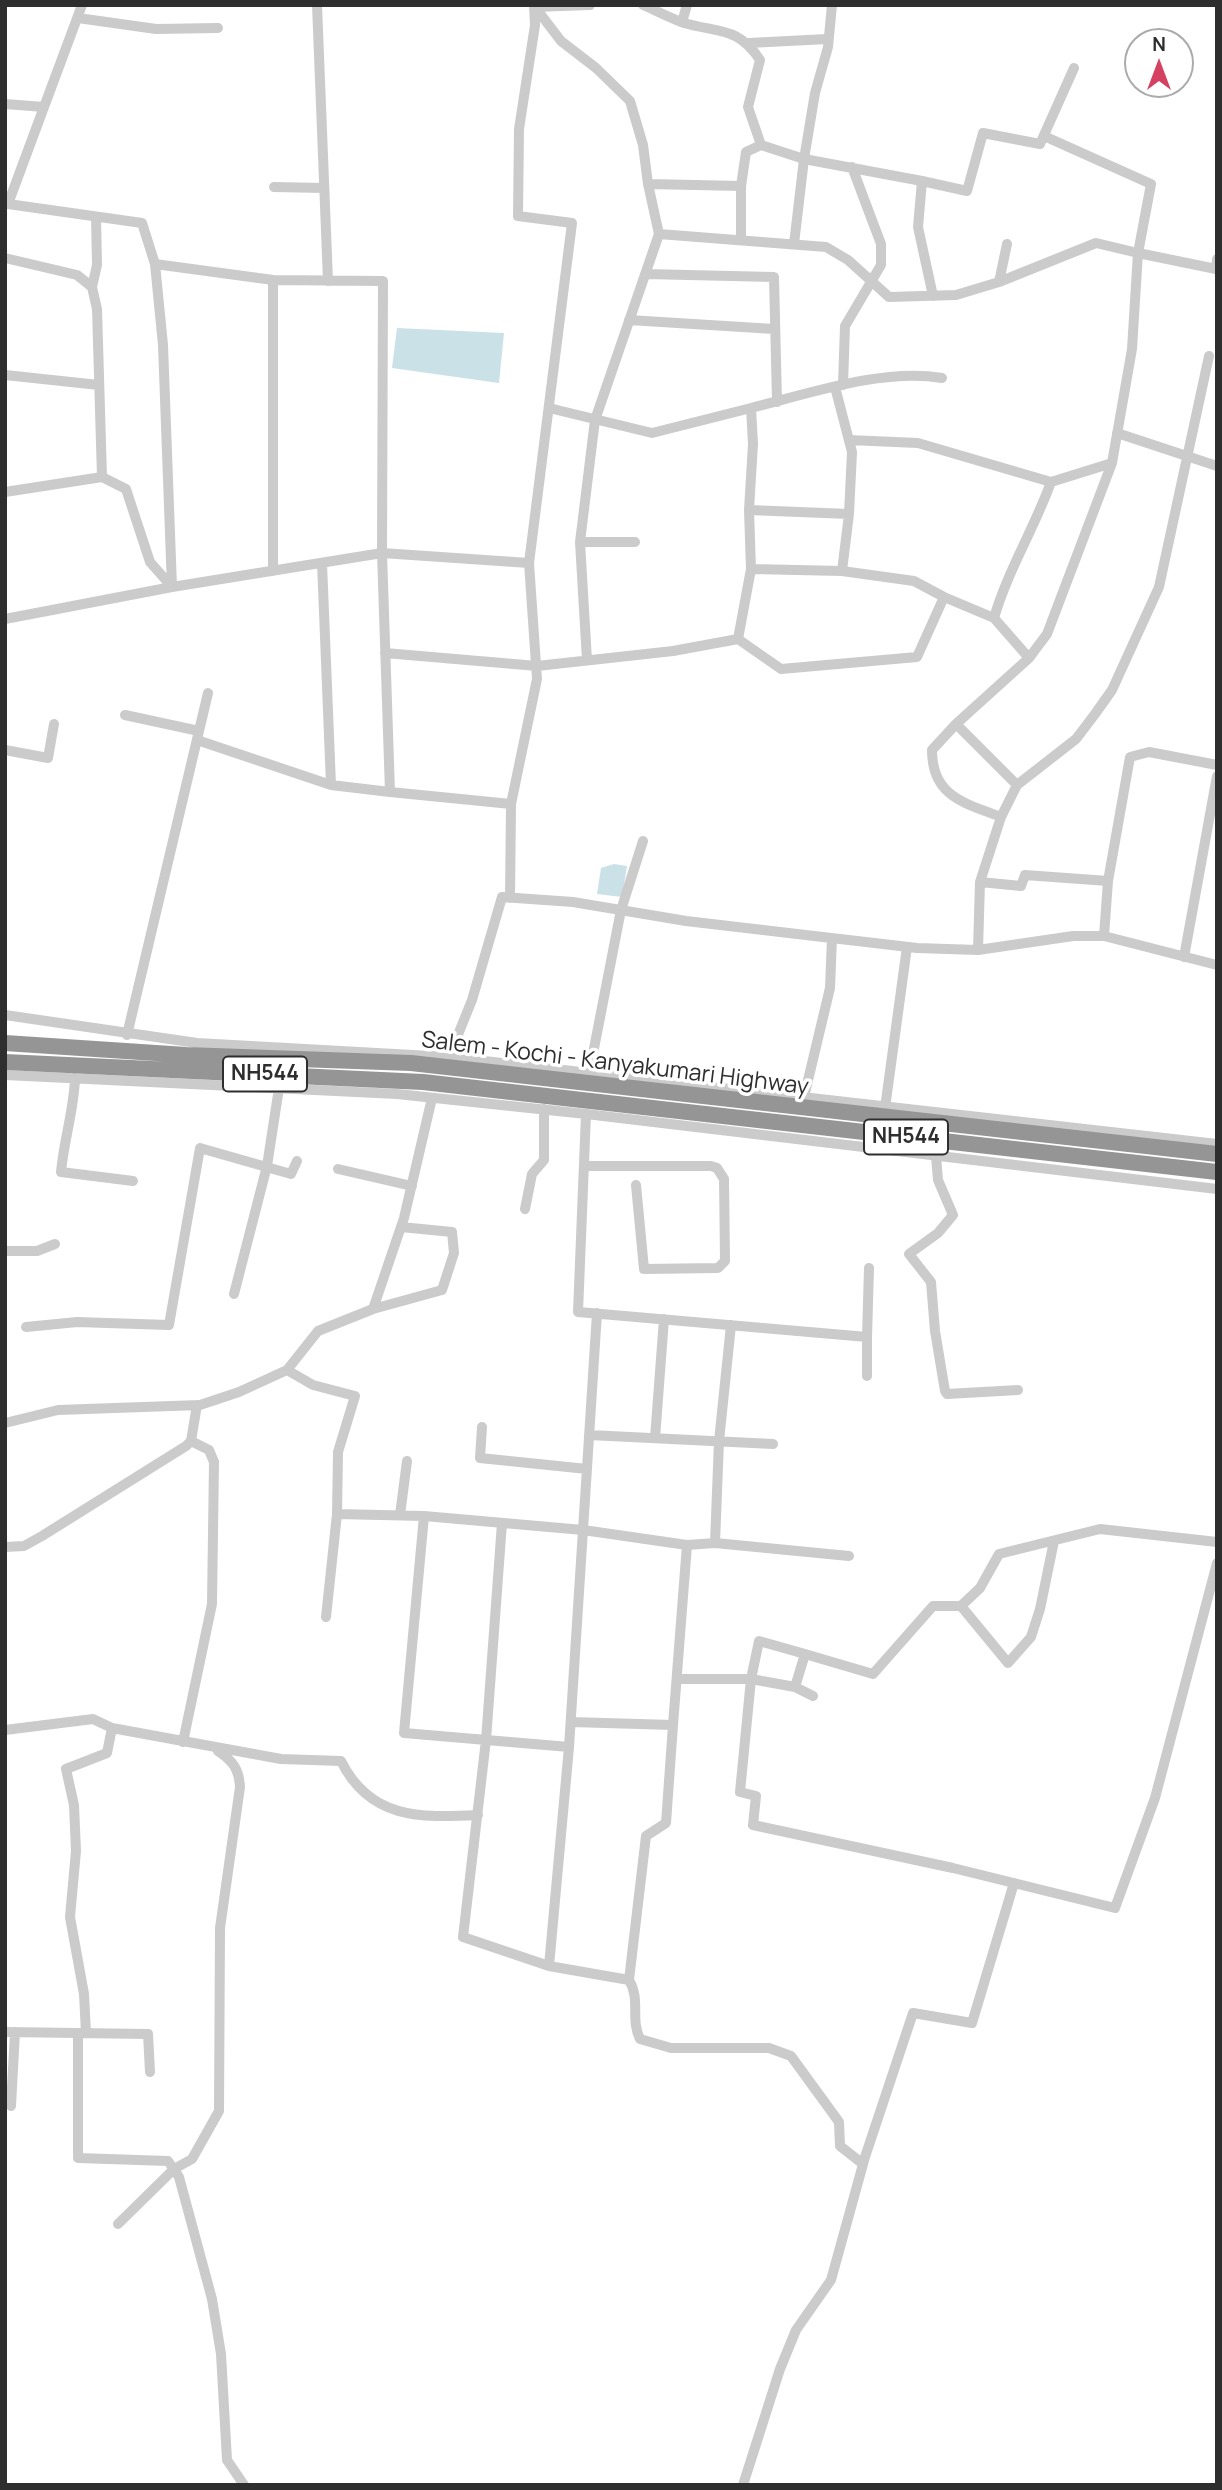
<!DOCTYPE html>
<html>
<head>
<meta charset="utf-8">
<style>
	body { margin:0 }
	#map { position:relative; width:1222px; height:2490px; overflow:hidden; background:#fff; font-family:Manrope,sans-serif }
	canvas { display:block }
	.frame { position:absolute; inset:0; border:7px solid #2e2e2e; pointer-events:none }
	.north { position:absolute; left:1124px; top:28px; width:70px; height:70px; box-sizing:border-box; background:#fff; border:2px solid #ababab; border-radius:50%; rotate:0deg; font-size:19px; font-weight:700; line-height:28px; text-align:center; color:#2e2e2e }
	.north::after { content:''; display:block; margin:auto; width:24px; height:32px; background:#d44161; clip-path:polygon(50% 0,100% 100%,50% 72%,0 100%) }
</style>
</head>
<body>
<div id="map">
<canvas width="1222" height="2490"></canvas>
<div class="frame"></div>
<div class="north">N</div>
</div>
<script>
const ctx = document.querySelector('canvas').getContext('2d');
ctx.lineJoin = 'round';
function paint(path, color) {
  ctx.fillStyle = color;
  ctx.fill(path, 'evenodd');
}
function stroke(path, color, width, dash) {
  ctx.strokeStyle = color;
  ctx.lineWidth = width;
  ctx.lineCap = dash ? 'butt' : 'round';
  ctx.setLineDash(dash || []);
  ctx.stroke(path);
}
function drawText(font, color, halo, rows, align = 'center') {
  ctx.font = font + ' Manrope,sans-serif';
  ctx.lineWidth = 7;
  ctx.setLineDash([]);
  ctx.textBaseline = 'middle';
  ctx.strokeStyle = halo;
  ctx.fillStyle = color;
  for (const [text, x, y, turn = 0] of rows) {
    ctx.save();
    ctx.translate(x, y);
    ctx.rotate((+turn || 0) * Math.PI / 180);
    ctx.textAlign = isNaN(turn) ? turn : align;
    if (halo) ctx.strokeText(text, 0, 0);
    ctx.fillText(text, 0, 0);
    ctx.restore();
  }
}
paint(new Path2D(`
	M397 328 504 333 499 383 392 368Z
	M614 864 627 866 622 897 597 894 601 868Z`), '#cbe1e8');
stroke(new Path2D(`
	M317 5 328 281
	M643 5C657 11 670 18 684 23 718 33 738 26 760 60L748 107 761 145
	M832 5 828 47 815 93 804 159 922 181 918 227 933 296
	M534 7 590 5
	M535 7 561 41 596 68 630 101 643 145 648 184
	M78 18 156 29 218 28
	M682 22 687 5
	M749 43 827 39
	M5 104 44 107 82 5
	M922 181 967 191 983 133 1040 144 1074 68
	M274 187 324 188
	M5 203 8 204 44 107
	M8 204 142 223 155 264
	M659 234 648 184 741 186
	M741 240V186L746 152 761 145 804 159 794 244
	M5 258 77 275 92 287 97 309 102 477 5 492
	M645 274 774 277 777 402
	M273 280V571
	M999 282 1096 243 1138 253 1151 184 1044 136
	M92 287 97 265 96 217
	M629 320 774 329
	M5 375 99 385
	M843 385 845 326 881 265V244L852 167
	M549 408 652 433 751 408
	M1117 433 1217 466
	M849 440 918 443 1051 482
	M102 477 126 489 150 562 172 587
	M749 510 849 514
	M580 542H635
	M322 563 331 785
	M529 563 572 223 518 216 519 129 535 25 534 5
	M751 569 842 571 849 514 852 452 835 387
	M842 571 914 581 944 597
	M172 587 163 345 155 264 273 280 383 281 382 553 529 563 537 679 511 804
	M994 618C1008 570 1034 529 1051 482L1112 463 1132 349 1138 253 1216 269 1217 259
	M5 619 172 587 382 553 390 792 331 785 197 740
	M738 639 751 569 749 510 753 444 751 408C808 394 882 368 942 378
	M385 653 537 666 673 651 738 639 781 669 917 657 944 597 994 618 1029 658 956 724 1017 785 1076 739 1095 714 1112 690 1159 587 1209 356
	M1029 658 1047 634 1112 463
	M587 660 580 542 595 420 659 234 826 247 848 260 889 297 956 295 999 282 1007 244
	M125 715 199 731
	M956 724 932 750C932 797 965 803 1001 817
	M5 750 48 758 54 724
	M390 792 511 804 510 898
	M980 882 1021 886 1025 875 1108 881
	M1104 936 1108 881 1130 757 1149 752 1217 765
	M978 950 980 882 1001 817 1017 785
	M1184 957 1217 776
	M5 1015 197 1043 449 1057 1217 1144
	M127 1035 208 693
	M457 1036 477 1060
	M449 1057 472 1000 502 897 573 902 686 921 917 948 978 950 1073 936H1104L1217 965
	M589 1074 621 910 643 841
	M5 1075 397 1094 586 1114 1217 1189
	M75 1078C74 1110 64 1139 61 1172L133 1181
	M804 1097 830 988 832 938
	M885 1108 907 947
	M586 1114 578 1312 867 1337 869 1268
	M936 1156 938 1180 953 1215 938 1233 909 1254 931 1282 935 1331 945 1391 947 1394 1018 1390
	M584 1166H711L717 1168 724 1179 725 1261 718 1268 644 1269 636 1185
	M338 1169 412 1186
	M525 1209 532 1174 544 1160V1109
	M5 1251H37L55 1244
	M234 1294 267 1166 279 1088
	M373 1309 442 1290 454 1253 452 1232 401 1227
	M26 1327 77 1322 169 1325 200 1148 291 1174 297 1161
	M287 1370 313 1385 355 1396 338 1452 337 1514
	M867 1376V1337
	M5 1423 58 1410 200 1405 239 1392 287 1370 318 1331 373 1309 404 1218 432 1098
	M482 1427 480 1458 587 1469
	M589 1435 773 1444
	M655 1438 664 1319
	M400 1515 407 1461
	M502 1523 486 1740 463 1937 549 1966
	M715 1543 849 1556
	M687 1545 715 1543 719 1441 731 1325
	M5 1547 24 1546 42 1536 186 1446 191 1441 197 1405
	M961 1606 1008 1663 1031 1637 1040 1609 1054 1541
	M326 1617 337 1514 424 1516
	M805 1654 759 1641 751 1679 740 1792 756 1796 753 1825 953 1868 1115 1908 1155 1798 1217 1563
	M677 1679H751L795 1687 805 1654 873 1674 933 1606H961L980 1588 999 1554 1100 1529 1217 1542
	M795 1687 813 1696
	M571 1722 673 1725 687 1545 583 1530 424 1516 404 1733 569 1747 597 1313
	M5 1730 93 1719 112 1728
	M183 1742 212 1604 214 1462 209 1450 191 1441
	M569 1747 549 1966 629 1980 646 1836 666 1823 673 1725
	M629 1980C641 2000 630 2019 640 2039L671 2048H769L791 2056 839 2122 840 2146 863 2164
	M5 2032 148 2034 150 2072
	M78 2033V2158L168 2161 179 2177 212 2299 221 2354 227 2460 244 2485
	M86 2033 84 1994 70 1917 76 1851 74 1805 66 1769 107 1753 112 1728 281 1759 341 1761C370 1819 419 1818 478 1815
	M11 2106 15 2032
	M118 2224 174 2169 192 2159 219 2111 220 1928 240 1787C239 1769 233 1761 218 1751
	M743 2485 780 2369 796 2330 831 2280 865 2157 913 2013 972 2023 1014 1883`), '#cbcbcb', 10);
stroke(new Path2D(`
	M5 1043 186 1055 411 1063 1217 1154
	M5 1062 423 1082 1217 1172`), '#959595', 16);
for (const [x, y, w] of [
	[265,1074,84],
	[906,1137,84]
]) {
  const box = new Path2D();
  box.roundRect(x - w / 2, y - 17.5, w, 35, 5);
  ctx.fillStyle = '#fff';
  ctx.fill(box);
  stroke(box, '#2e2e2e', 2);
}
drawText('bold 21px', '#2e2e2e', null, [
	["NH544",265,1074],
	["NH544",906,1137]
]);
drawText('23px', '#2e2e2e', '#fff', [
	["Salem - Kochi - Kanyakumari Highway",615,1064,7]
]);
</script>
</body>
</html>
